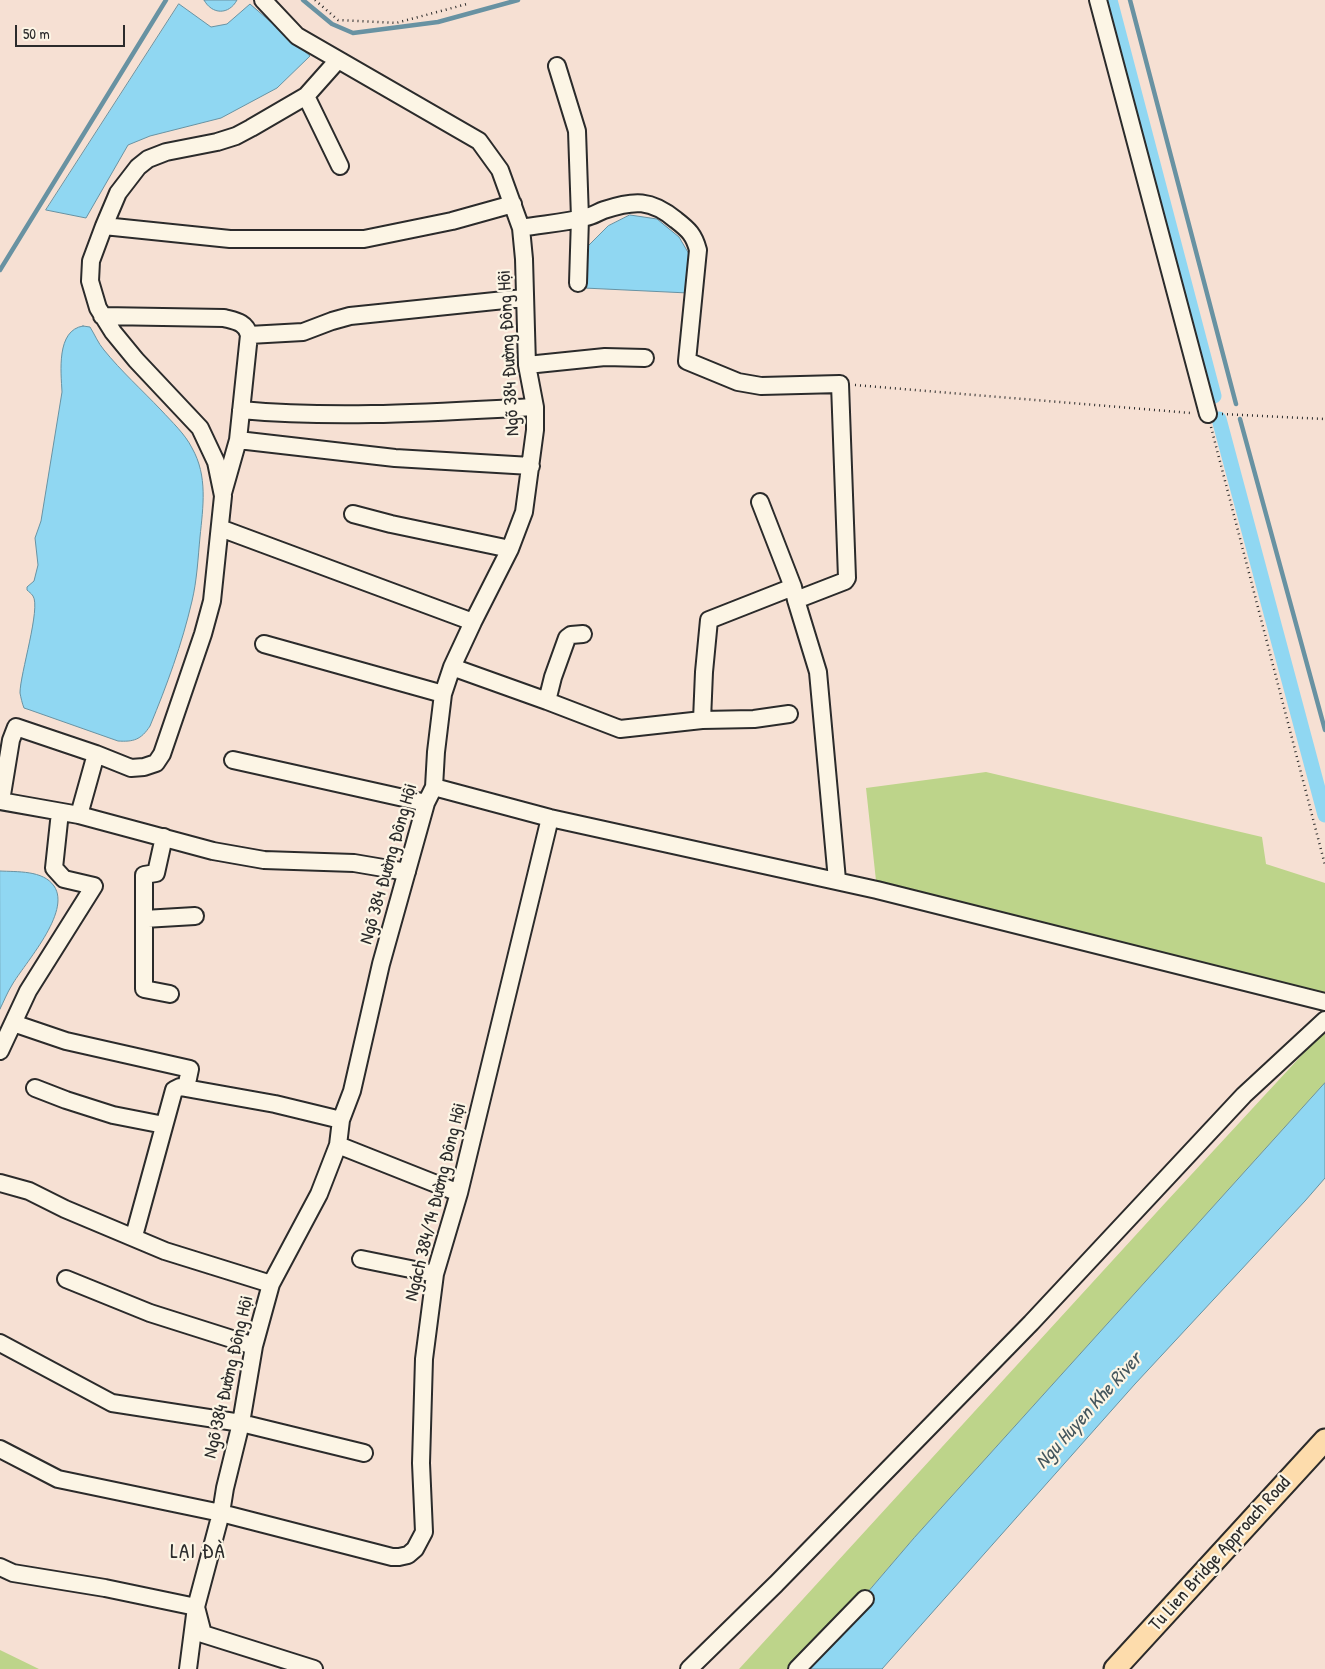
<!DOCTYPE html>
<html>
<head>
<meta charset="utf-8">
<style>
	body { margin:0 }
	#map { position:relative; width:1325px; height:1669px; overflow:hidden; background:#f6e0d3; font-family:"Patrick Hand",sans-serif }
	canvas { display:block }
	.scale { position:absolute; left:15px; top:25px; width:110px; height:22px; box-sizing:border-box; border:2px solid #2b2b2b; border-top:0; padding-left:6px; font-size:15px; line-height:18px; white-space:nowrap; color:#2b2b2b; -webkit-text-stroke:4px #fcf5e5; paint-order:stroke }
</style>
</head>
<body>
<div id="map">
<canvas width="1325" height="1669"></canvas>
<div class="scale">50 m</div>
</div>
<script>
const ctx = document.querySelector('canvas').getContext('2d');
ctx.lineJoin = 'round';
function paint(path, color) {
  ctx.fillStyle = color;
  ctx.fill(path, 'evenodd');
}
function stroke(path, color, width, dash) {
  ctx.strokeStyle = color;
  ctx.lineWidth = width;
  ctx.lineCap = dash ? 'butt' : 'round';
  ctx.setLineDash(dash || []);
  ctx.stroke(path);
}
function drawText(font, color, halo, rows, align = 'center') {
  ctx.font = font + ' "Patrick Hand",sans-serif';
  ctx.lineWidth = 4.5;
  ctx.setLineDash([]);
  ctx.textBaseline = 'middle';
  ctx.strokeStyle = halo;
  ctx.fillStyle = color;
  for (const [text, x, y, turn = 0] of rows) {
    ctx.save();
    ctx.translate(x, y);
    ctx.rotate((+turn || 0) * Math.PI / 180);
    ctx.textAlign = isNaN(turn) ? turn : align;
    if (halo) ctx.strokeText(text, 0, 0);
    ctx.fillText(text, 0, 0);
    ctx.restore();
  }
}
paint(new Path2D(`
	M986 772 1262 837 1266 864 1325 883V1002L877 890 866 788Z
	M1325 1030V1083L914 1538 802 1669H739L1166 1202Z
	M0 1650 39 1669H0Z`), '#bdd48a');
const water = new Path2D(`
	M204 0H237C229 15 212 15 204 0Z
	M179 4 211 27 227 24 250 4 310 56 277 88 221 118 150 136 128 145 86 218 46 210Z
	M630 215 657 219 679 237 689 254 688 293 584 288 585 249 608 226Z
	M83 326 90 327C95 335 98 343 104 350 121 371 142 390 161 410 172 422 185 434 192 448 208 476 203 507 200 537 198 558 197 580 192 601 182 644 167 685 150 726 141 740 133 742 118 741L30 710 24 708C22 703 21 698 20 693 20 674 41 608 33 596 31 593 29 592 27 590V587L34 581 38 565 35 538 41 521 62 392C61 372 56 330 83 326Z
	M0 871C17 872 43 870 54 886 72 912 24 964 12 985 7 993 4 1001 0 1009Z
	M1325 1083V1178L1305 1201 1135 1384 882 1669H802L914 1538Z`);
paint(water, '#90d7f2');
stroke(water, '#6892a2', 1);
stroke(new Path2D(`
	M303 0 332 24 353 33 438 22 518 0
	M1130 0 1236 404
	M0 270 166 0
	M1240 419 1325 730`), '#6892a2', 4.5);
stroke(new Path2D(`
	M1110 0 1214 396
	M1219 419 1325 815`), '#90d7f2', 15);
const minor = new Path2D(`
	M1098 0 1208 414
	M557 66 577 131 580 218 578 283
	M306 96 340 166
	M104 226 230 239H364L452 221 513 204
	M521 228C543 224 566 223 586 217 593 216 598 212 604 210 634 200 651 199 676 220 689 230 694 235 698 250L687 361 738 382 761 386 840 384 847 578 845 581 796 600
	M102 316 224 318C235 321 246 322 249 335L238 440 223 493
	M249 335 303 332 332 321 350 316 524 298
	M527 365 605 357 645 358
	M241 410C339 419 437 412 535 407
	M238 440 395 458 531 466
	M760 502 793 587 796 600 818 672 837 880
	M353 514 391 524 510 549
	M220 528 473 622
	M264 644 443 694
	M452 667 547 701 620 729 702 720 754 719 789 714
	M547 701 553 677 567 638 571 635 583 634
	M702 720 704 672 709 620 793 587
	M233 760 426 803
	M434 787 550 818 877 890 1325 1002
	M0 801 79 815 213 851 264 860 354 863 407 872
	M1 801 11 740 16 727 96 754 131 768 144 767 156 763 162 754 203 634 212 601 223 496 216 462 200 428 136 360 113 332 98 308 90 281 91 261 104 226 118 193 138 167 148 159 166 152 217 142 236 136 251 128 306 96 338 60
	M79 815 96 754
	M164 837 156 873 144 875V989L170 994
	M144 919 195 916
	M13 1023 66 1041 190 1069 186 1088
	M0 1051 28 991 94 886 64 879 54 868 60 812
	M35 1088 66 1100 113 1115 164 1125
	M338 1145 459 1193
	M0 1183 29 1191 65 1209 165 1251 271 1284
	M134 1236 174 1090 180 1087 275 1104 341 1120
	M361 1259 435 1274
	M66 1279 150 1313 254 1346
	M0 1343 112 1403 241 1423 364 1453
	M0 1449 58 1479 221 1513 392 1557H399L408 1555 415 1549 424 1532 421 1463 424 1359 435 1274 459 1193 550 818
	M0 1567 13 1573 105 1588 196 1607 203 1634 314 1669
	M188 1669 196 1607 221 1513 225 1488 241 1423 254 1346 271 1284 319 1194 338 1145 341 1120 352 1091 381 964 426 803 434 787 436 752 443 694 452 667 473 622 510 549 524 512 535 430V407L527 365 524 259 521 228 500 170 479 141 297 36 263 0
	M689 1669 776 1584 1031 1323 1244 1095 1325 1020
	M797 1669 865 1599`);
const major = new Path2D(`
	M1115 1669 1325 1440`);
stroke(minor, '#2b2b2b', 20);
stroke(major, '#2b2b2b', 25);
stroke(new Path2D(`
	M315 0 338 20 396 23 467 4
	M855 385 1191 413
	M1222 414 1325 419
	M1211 427 1325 865`), '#2b2b2b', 2.5, [1, 4]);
stroke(minor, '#fcf5e5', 16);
stroke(major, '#fddcac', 21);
drawText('19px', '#2b2b2b', '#fcf5e5', [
	["Ngõ 384 Đường Đông Hội",509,353,-93],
	["Ngõ 384 Đường Đông Hội",389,864,-74],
	["Ngách 384/14 Đường Đông Hội",436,1202,-76],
	["Ngõ 384 Đường Đông Hội",229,1377,-77],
	["Tu Lien Bridge Approach Road",1220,1554,-48]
]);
drawText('italic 20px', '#44565d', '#fcf5e5', [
	["Ngu Huyen Khe River",1089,1411,-48]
]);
ctx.letterSpacing = '1px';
drawText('21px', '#2b2b2b', '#fcf5e5', [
	["LẠI ĐÀ",198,1552]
]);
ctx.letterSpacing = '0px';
</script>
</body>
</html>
